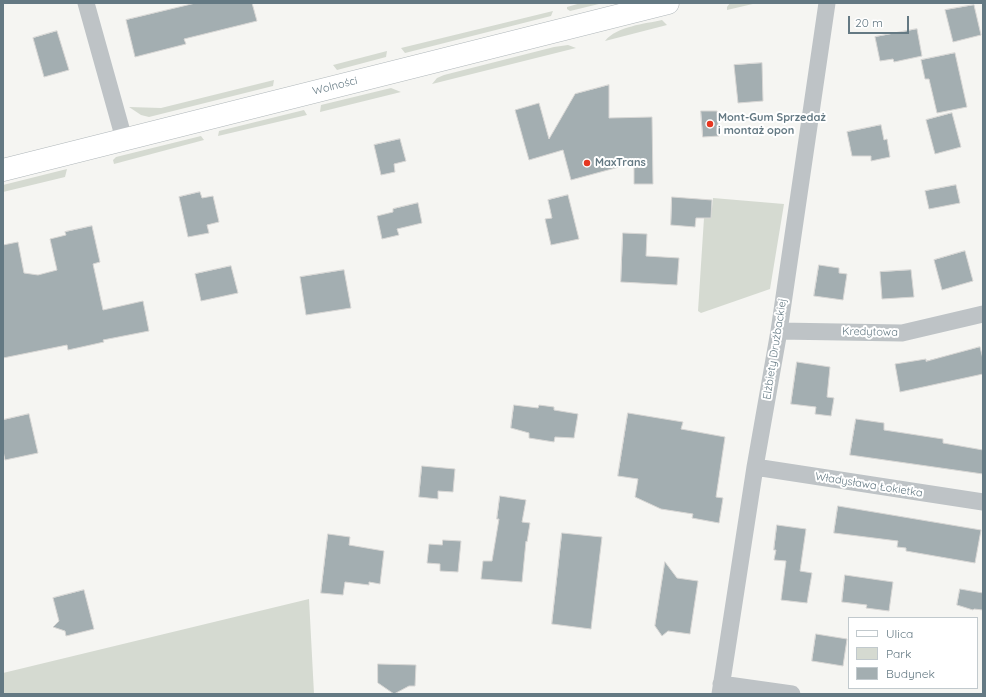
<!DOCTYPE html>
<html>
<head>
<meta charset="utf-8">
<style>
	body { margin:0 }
	#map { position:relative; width:986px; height:697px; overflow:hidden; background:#f5f5f2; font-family:Quicksand,sans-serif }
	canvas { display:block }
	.frame { position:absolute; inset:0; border:4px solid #647983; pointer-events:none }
	.legend { position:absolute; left:848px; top:617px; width:130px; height:72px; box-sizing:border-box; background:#fff; border:1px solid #c1c9cd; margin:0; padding:5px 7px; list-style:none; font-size:12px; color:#647983 }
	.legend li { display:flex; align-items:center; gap:8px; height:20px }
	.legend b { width:20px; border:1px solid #c1c9cd }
	.scale { position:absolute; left:848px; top:16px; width:61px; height:18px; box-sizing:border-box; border:2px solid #647983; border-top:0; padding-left:5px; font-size:12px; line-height:14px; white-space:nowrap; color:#647983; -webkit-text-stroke:3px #fff; paint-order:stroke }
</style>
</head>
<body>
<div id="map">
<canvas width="986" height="697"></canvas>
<div class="frame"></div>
<ul class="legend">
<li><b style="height:5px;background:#fff"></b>Ulica</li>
<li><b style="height:11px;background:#d5dad1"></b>Park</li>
<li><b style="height:11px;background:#a3aeb1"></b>Budynek</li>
</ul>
<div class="scale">20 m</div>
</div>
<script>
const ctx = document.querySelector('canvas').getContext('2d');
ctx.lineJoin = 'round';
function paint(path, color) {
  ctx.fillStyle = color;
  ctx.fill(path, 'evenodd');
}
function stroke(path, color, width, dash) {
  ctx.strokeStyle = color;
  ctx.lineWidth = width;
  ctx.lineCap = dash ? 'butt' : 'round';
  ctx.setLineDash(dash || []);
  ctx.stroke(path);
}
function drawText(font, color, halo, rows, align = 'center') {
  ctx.font = font + ' Quicksand,sans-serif';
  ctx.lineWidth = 4;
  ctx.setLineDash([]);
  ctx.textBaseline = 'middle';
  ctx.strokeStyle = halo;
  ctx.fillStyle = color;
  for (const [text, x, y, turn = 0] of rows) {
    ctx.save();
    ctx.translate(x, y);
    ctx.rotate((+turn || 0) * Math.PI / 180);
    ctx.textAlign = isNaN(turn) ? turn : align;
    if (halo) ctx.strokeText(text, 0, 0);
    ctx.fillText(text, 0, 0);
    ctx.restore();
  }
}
paint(new Path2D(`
	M581 3H603L570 11 567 9V7Z
	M730 3H757L727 10V7Z
	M553 11 551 16 405 53 401 48Z
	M662 20 667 25 605 41C617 26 645 24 662 20Z
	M568 45 576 48 432 84 437 78 444 75 554 47Z
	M387 51 386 57 337 70 333 65Z
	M274 80 273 86 149 117 141 115 129 107 161 108Z
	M391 88 401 92 320 112 321 105Z
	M304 110 307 115 218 136 219 131Z
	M201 136 204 140 114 164 113 160 116 157Z
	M67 169 65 177 3 192V185Z
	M713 198 784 204 770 289 701 313 698 311 704 218H711Z
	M309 599 314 694H3V673Z`), '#d5dad1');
const building = new Path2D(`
	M196 3H252L257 21 184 39 186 44 135 57 126 20Z
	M974 5 981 35 953 42 945 10Z
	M917 29 922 56 894 62 893 59 880 61 875 37Z
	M57 31 69 70 44 77 33 38Z
	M955 53 967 107 937 113 929 79H925L921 60Z
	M762 63 763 101 738 103 734 65Z
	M609 85V118L652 117 653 184H634V163L571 180 563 150 529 160 515 110 539 103 549 139 575 94Z
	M701 111H717L719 136 703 137Z
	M952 113 961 147 935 154 926 120Z
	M881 125 884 140 887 139 890 157 871 161V156H852L847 132Z
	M400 139 406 161 394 164 395 172 381 175 374 145Z
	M956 185 960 203 929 209 925 191Z
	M200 192 202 198 213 196 219 222 207 225 209 233 188 237 179 197Z
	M568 195 579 239 551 245 545 219 552 218 548 200Z
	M672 197 712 200 711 218H696L695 227 671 225Z
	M418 203 422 223 397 229 399 235 382 239 377 216 393 212V209Z
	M92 226 100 262 93 264 103 310 143 301 149 331 103 340 104 342 68 350 67 345 3 358V245L18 242 24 273 38 275 57 270 50 239 66 235 65 232Z
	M623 233 647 234 646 256 679 258 677 285 621 282Z
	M965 251 973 281 942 290 934 260Z
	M819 265 839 268V273L847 274 843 300 814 296Z
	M231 266 238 293 201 301 195 274Z
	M344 270 351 308 306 315 300 277Z
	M911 270 914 297 882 299 880 272Z
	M980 347 983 359V374L900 392 895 364 926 359V361Z
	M797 362 830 367 827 397 834 398 831 416 815 414 816 407 791 404Z
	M514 405 538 408 539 405 554 407V410L578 414 574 438 555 437 554 442 529 438V433L511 428Z
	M628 413 683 422 681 429 725 437 716 497 723 498 719 523 692 518 693 514 661 509 635 497 638 479 618 476Z
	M29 414 38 453 5 460 3 451V420Z
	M856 419 884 423V430L943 439V443L983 450V474L850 455Z
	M422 466 455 469 453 492 438 491V499L419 497Z
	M500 496 526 500 522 522 530 523 527 542 526 541 522 582 481 579 483 561H492L499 519H497Z
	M838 506 981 530 975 563 906 551V548L897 547 898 541 834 533Z
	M777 525 806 529 800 571 812 573 807 603 781 600 786 561 774 560 776 550H774Z
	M562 533 602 537 591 629 552 624Z
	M328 534 350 537 349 545 384 551 380 584 369 582V585L345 582 343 595 321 593Z
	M443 540 461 541 458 572 440 571V564L427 563 429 544 442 545Z
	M665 562 677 578 698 581 690 634 668 631 662 636 655 626Z
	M845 575 893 582 889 611 866 608 867 605 842 602Z
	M960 589 983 593V610L974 609 973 610 957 605Z
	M84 590 94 629 66 636 65 631 53 627 59 621 53 598Z
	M816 634 847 639 843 666 812 661Z
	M378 664 416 665 415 686H409L394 694 378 683Z`);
paint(building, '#a3aeb1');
stroke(building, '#d7d6d4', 1);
const secondary = new Path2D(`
	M3 170 668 3`);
stroke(secondary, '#b0b7ba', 23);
stroke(new Path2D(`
	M86 3 124 139
	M779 331 902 333 983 314
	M755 467 983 502
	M721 684 792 694
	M720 694 755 467 779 331 827 3`), '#bec3c6', 17);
stroke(secondary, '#fff', 22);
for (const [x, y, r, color] of [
	[710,124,4,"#e63721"],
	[587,163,4,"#e63721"]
]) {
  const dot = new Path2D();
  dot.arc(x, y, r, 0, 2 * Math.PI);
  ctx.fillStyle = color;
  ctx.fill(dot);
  stroke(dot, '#fff', 1.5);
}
drawText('11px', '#647983', '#fff', [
	["Wolności",335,86,-14],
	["Kredytowa",870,332,1],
	["Elżbiety Drużbackiej",775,349,-81],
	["Władysława Łokietka",869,485,9]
]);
drawText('bold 11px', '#647983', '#fff', [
	["Mont-Gum Sprzedaż",718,118],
	["i montaż opon",718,131],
	["MaxTrans",595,163]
], 'left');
</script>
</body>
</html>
